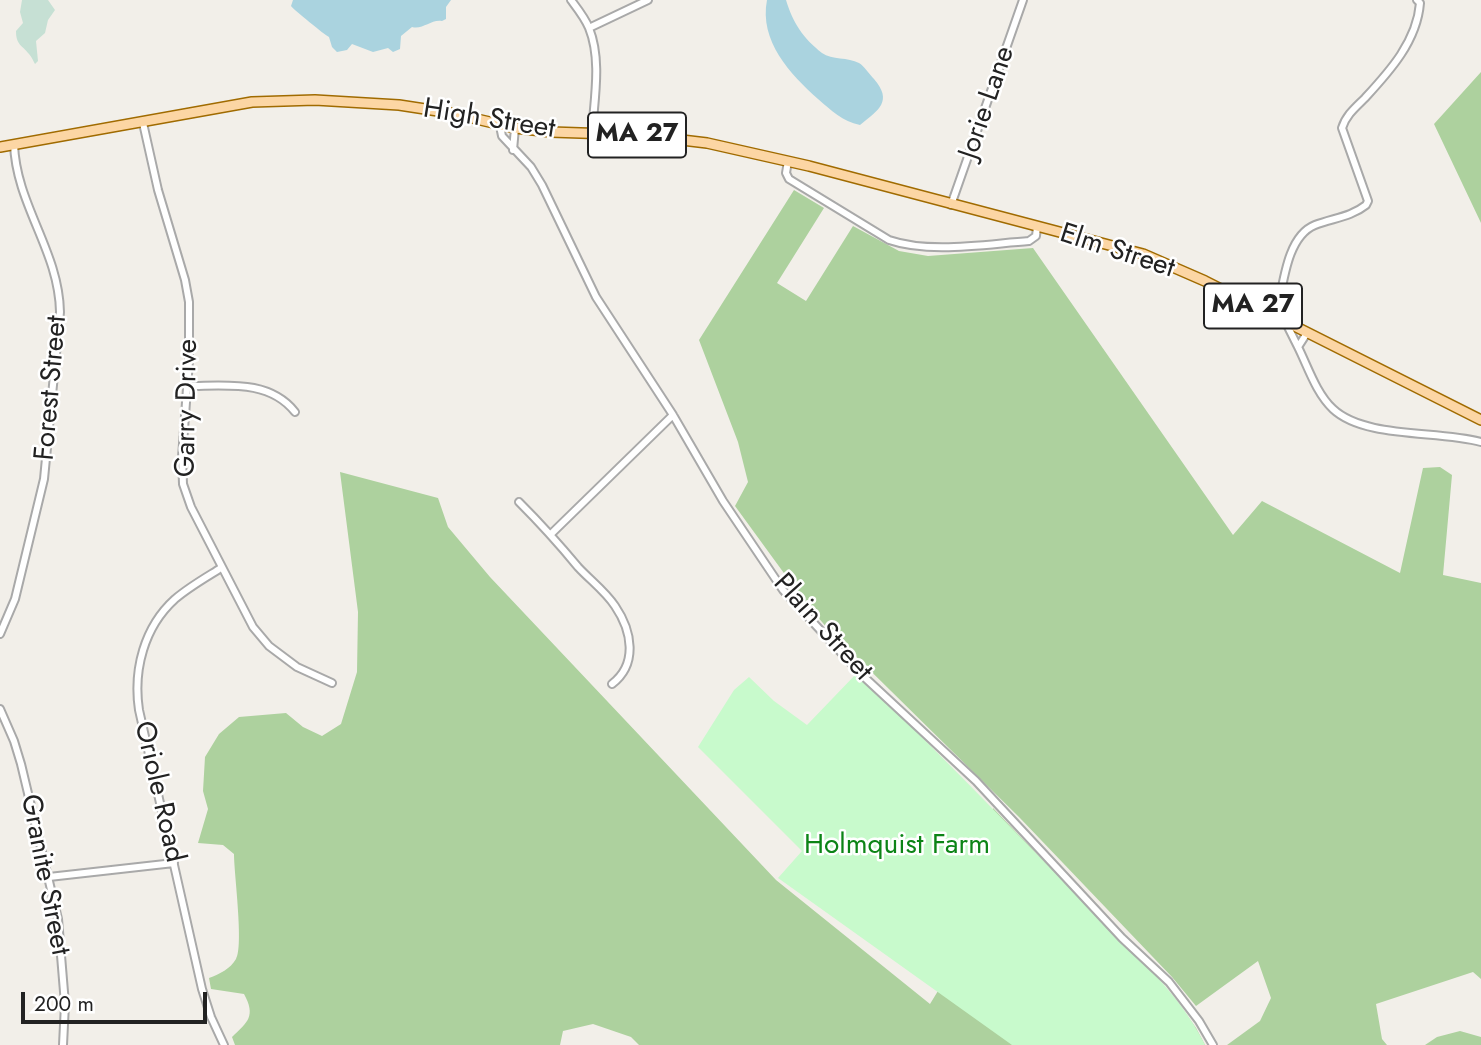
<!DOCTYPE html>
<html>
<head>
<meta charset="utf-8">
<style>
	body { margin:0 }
	#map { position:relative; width:1481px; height:1045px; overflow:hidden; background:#f2efe9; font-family:Jost,sans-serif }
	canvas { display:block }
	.scale { position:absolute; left:21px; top:992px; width:186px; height:32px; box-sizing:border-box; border:4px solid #222; border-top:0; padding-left:9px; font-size:21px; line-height:24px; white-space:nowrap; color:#222; -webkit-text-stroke:5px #fff; paint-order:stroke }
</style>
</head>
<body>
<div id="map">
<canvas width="1481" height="1045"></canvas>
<div class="scale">200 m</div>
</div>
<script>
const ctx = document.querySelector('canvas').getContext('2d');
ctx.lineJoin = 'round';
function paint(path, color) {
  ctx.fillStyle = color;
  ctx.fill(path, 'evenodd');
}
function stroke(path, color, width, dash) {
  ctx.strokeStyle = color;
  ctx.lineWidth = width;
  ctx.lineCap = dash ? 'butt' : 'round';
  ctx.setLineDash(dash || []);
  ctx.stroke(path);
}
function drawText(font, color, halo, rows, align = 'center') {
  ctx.font = font + ' Jost,sans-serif';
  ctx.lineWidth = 5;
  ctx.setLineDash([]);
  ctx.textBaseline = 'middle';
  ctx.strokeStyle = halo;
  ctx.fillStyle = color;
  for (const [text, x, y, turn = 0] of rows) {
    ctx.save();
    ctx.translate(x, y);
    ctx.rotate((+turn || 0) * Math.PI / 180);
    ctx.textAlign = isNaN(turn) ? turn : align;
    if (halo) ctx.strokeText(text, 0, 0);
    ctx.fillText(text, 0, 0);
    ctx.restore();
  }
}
paint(new Path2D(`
	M1481 72V223L1434 124Z
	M794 190 824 208 777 283 806 301 853 226 899 251 928 256 1033 248 1233 535 1262 501 1400 573 1423 468 1440 467 1452 475 1443 575 1481 583V979L1473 972 1376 1004 1382 1039 1387 1045H1227L1260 1021 1271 998 1258 961 1196 1006 1172 977 1019 817 828 629 805 602 735 506 748 482 738 442 699 340Z
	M340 472 438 498 448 527 490 577 776 880 930 1004 988 909 993 808 1176 1000 1196 1028 1205 1045H639L631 1037 593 1024 563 1031 560 1045H235L232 1037C248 1022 256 1016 244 994L211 989 209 978C220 974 230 969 236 959 244 946 234 874 234 854L223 845 198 843 208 809 203 791 205 757 219 734 239 717 286 713 303 727 322 736 341 724 357 672 358 612Z
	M1460 1031 1481 1037V1045H1425L1437 1037Z`), '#add19e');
paint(new Path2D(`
	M22 0H48L55 10 48 20 45 33 36 41 38 61 35 64C33 61 32 57 29 54 22 45 16 45 16 31L23 23 20 12Z`), '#c6e0d4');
paint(new Path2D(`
	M857 673C935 749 1010 826 1085 904 1127 948 1178 989 1205 1045H1012L778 878 802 851 698 747 734 690 749 677 774 701 807 725Z`), '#c8facc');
paint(new Path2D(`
	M293 0H451L446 7V19L442 21C431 19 423 30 412 27L401 36 400 49 393 52 388 48 373 52 352 44 347 50 337 52 332 47 329 37C325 35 294 10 291 6Z
	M767 0H786C793 23 803 38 822 53 832 60 848 57 859 63 864 66 869 74 874 79 893 101 879 110 860 125 842 121 832 111 818 99 790 74 759 41 767 0Z`), '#aad3df');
const minor = new Path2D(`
	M571 0C577 8 585 18 589 28 602 60 594 100 592 133
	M589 28 648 0
	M143 123 158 190 185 280 189 302V361L182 457 183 484 191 507 253 627 269 646 297 667 332 683
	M500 126 502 136 531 167 542 185 596 297 673 415 723 501 783 590 862 675 976 781 1122 938 1169 982 1199 1021 1213 1045
	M513 150 515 128
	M788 161 786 173 789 179 889 240C930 254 986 244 1029 241L1036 236 1037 227
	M951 205 1023 0
	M1276 317C1283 290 1285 237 1315 225 1333 218 1351 217 1366 205L1368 201 1342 128C1346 115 1356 107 1365 98 1390 71 1417 41 1420 3L1417 0
	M1286 323 1298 347
	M1307 333 1298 347C1308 367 1316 393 1333 409 1365 439 1439 430 1481 442
	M187 386C225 386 269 379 295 412
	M519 502C540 523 559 544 578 567 590 580 605 591 615 606 632 631 638 664 612 684
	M551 534 673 415
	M221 568C205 578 189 587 175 599 144 627 133 670 139 710L202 989 211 1017 224 1045
	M0 634 15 599 44 479 60 312C59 251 16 205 14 144
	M0 709 14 741 21 764 58 919 65 1004 63 1045
	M49 877 174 863`);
const primary = new Path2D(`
	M0 147 252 102 315 100 399 105 451 113 515 128 551 132 640 135 707 143 809 166 1143 254 1205 281 1481 420`);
stroke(minor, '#a9a9a9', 10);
stroke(primary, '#a06b00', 12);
stroke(minor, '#fff', 6);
stroke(primary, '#fcd6a4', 9);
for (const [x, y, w] of [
	[637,135,98],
	[1253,306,98]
]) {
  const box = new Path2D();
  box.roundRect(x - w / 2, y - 22.5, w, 45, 5);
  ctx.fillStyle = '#fff';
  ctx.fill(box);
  stroke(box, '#222', 2);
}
drawText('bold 26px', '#222', null, [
	["MA 27",637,135],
	["MA 27",1253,306]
]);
drawText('28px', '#222', '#fff', [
	["Jorie Lane",988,103,-71],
	["High Street",489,120,9],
	["Elm Street",1117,252,18],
	["Forest Street",52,388,-85],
	["Garry Drive",188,408,-89],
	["Plain Street",822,628,48],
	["Oriole Road",158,792,77],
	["Granite Street",44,875,79]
]);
drawText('28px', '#0c8416', '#fff', [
	["Holmquist Farm",897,846]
]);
</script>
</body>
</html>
